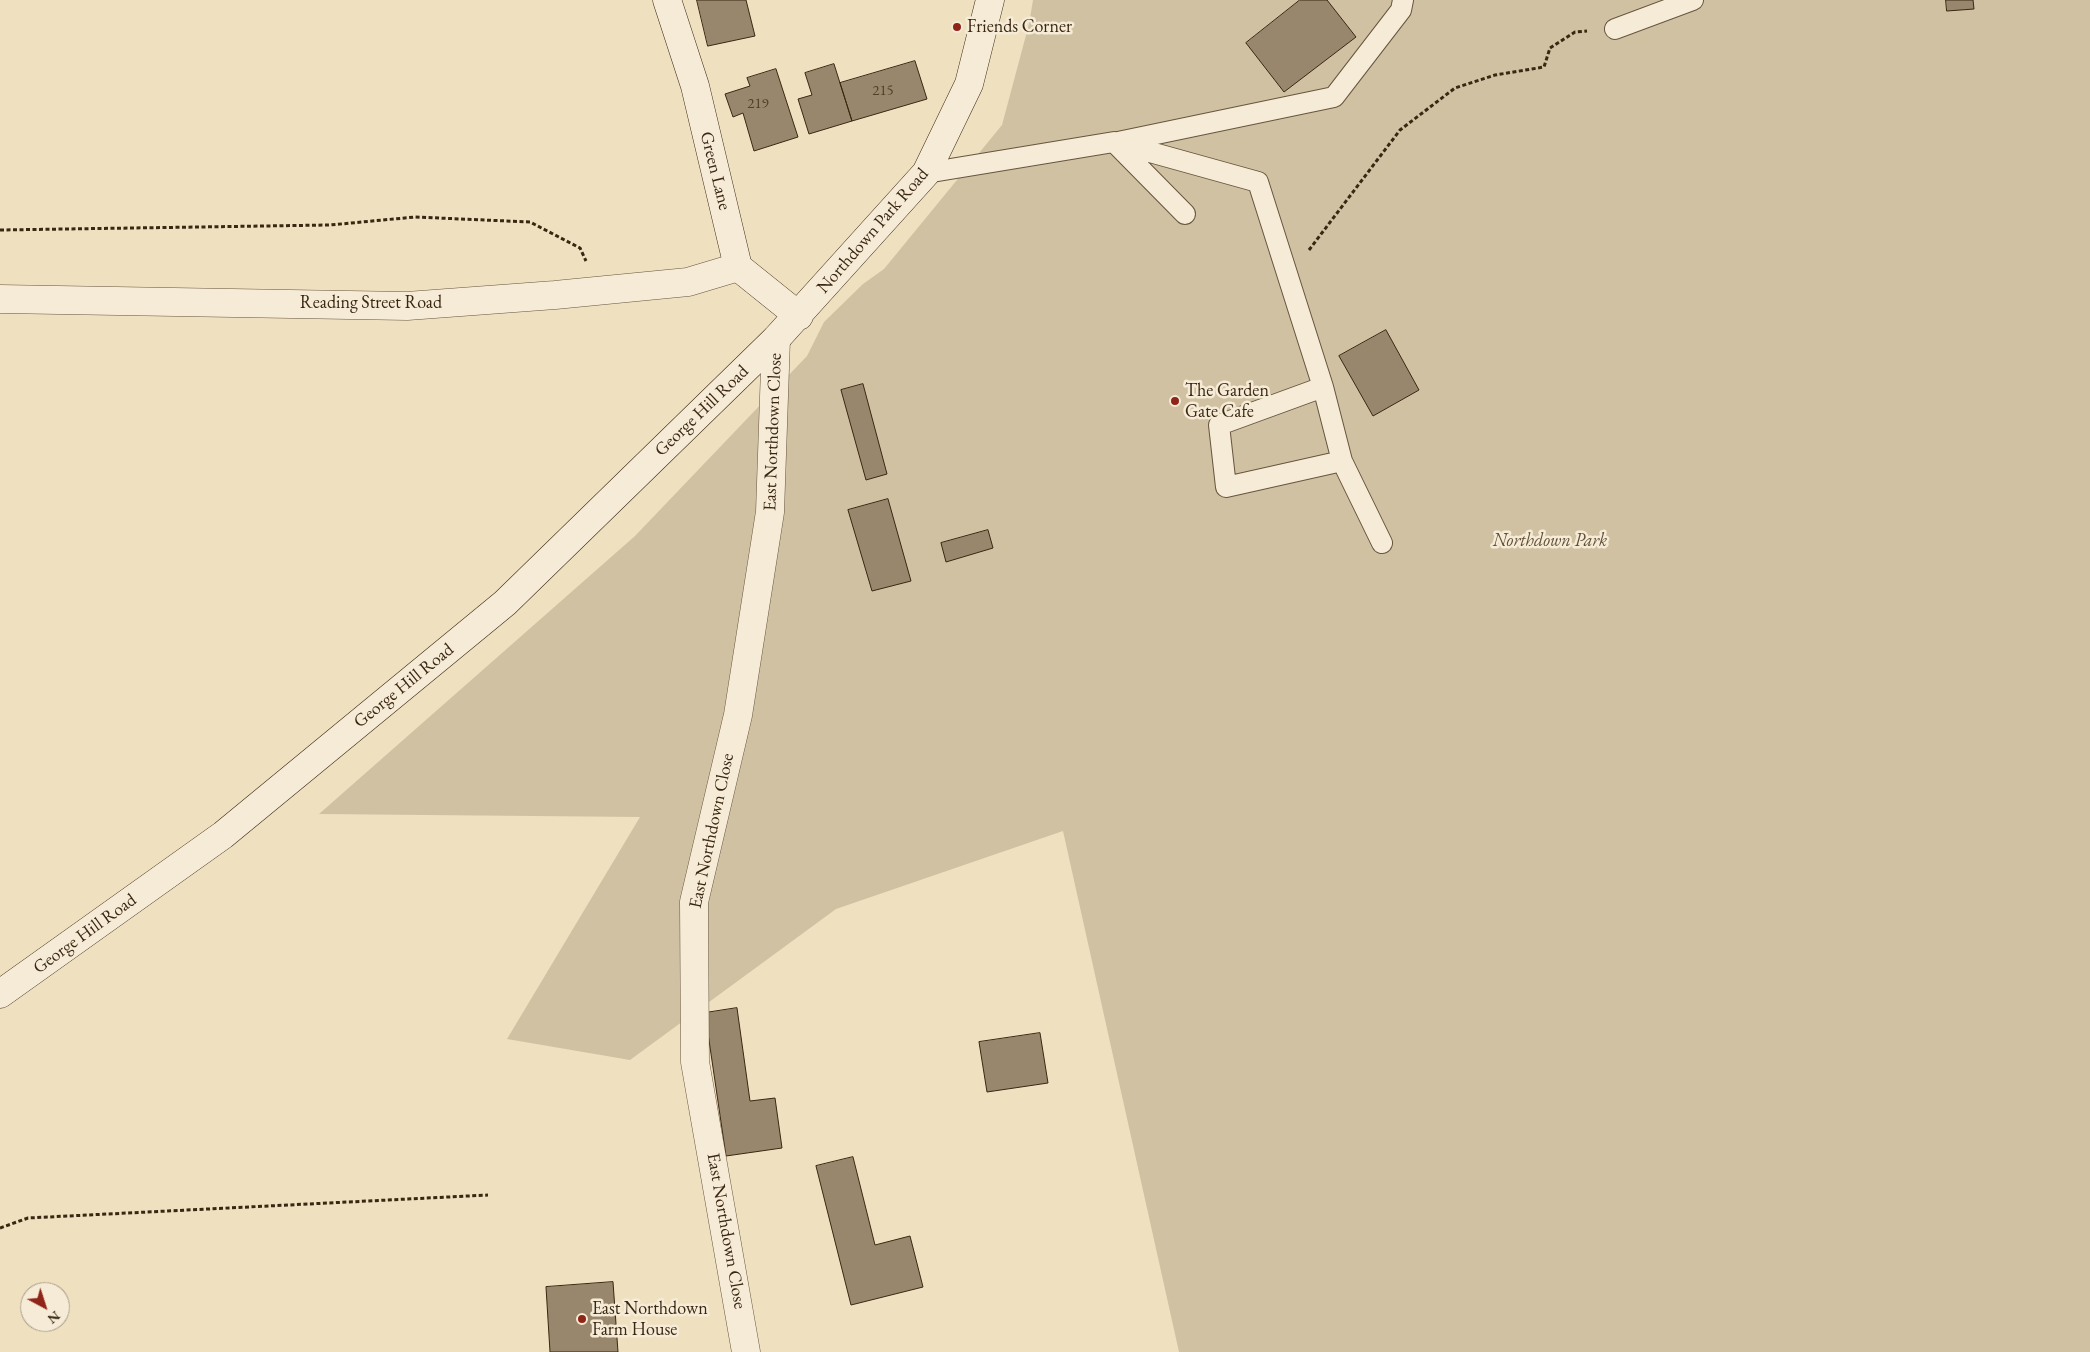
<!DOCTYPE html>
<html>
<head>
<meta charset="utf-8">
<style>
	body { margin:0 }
	#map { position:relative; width:2090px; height:1352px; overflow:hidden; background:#efe0c0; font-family:"EB Garamond",serif }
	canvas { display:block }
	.north { position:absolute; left:20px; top:1282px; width:50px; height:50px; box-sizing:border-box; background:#f5ebd6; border:1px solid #aa9d88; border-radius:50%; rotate:140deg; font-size:14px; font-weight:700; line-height:20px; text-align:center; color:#3a2712 }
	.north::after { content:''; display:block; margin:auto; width:18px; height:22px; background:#8f2418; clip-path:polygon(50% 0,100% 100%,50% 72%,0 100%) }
</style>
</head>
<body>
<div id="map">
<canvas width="2090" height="1352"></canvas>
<div class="north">N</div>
</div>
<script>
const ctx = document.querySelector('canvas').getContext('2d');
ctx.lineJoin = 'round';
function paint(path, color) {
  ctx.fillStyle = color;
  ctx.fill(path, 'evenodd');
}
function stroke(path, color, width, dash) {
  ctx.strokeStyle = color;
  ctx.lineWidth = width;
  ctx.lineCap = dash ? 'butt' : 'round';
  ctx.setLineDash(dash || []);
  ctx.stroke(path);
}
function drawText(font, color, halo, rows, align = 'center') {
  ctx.font = font + ' "EB Garamond",serif';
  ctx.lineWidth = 5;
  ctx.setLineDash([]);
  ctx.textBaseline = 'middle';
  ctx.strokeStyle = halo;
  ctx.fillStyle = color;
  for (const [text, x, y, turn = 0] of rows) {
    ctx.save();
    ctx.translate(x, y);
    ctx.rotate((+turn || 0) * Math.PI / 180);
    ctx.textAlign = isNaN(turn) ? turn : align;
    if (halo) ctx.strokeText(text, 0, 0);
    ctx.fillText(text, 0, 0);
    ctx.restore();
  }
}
paint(new Path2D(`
	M1033 0H2090V1352H1179L1063 831 836 909 630 1060 507 1039 640 817 319 814 635 536 807 356 824 322 863 284 884 269 1002 125 1029 24Z`), '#d0c1a2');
const building = new Path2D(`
	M697 0H746L755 36 708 46Z
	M1300 0H1327L1356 37 1284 92 1246 43Z
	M1946 0H1973L1974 9 1947 11Z
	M915 61 927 99 852 121 840 83Z
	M834 64 852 121 809 134 798 99 812 95 805 73Z
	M776 69 798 137 754 151 743 113 733 117 725 94 750 86 747 78Z
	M1386 330 1419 390 1373 416 1339 356Z
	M863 384 887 474 866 480 841 390Z
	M888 499 911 581 872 591 848 510Z
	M988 530 993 548 946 562 941 543Z
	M737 1008 750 1101 775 1098 782 1148 726 1156 705 1013Z
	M1040 1033 1048 1083 987 1092 979 1042Z
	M853 1157 875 1245 910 1236 923 1287 851 1305 816 1166Z
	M613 1282 618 1352H550L546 1287Z`);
paint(building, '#98876c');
stroke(building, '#3a2712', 1);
const service = new Path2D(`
	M1615 29 1693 0
	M1118 142 1334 97 1401 10 1403 0
	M1116 144 1185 214
	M926 173 1114 142 1258 182 1323 387 1342 461 1382 543
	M1323 387 1219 425 1226 487 1342 461`);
const minor = new Path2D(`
	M746 1352 695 1062 694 902 738 715 770 512 776 339`);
const tertiary = new Path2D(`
	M0 299 407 306 555 295 688 282 738 267`);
const secondary = new Path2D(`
	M667 0 695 86 738 267 799 316
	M0 994 223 835 505 603 776 339 926 173 969 84 990 0`);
stroke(service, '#67553e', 22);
stroke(minor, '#67553e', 29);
stroke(tertiary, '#67553e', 29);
stroke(secondary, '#3a2712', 29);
stroke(new Path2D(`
	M0 230 330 225 415 217 530 222 580 248 586 261
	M1309 250 1400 130 1455 88 1495 75 1544 67 1550 48 1575 32 1587 31
	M0 1228 28 1218 488 1195`), '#3a2712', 3, [4, 2.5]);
stroke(service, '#f5ebd6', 20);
stroke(minor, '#f5ebd6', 28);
stroke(tertiary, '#f5ebd6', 28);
stroke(secondary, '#f5ebd6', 28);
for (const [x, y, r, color] of [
	[957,27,5,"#8f2418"],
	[1175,401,5,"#8f2418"],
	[582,1319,5,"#8f2418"]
]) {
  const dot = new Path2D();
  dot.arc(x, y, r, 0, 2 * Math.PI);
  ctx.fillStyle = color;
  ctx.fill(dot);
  stroke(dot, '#f5ebd6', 2);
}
drawText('15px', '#523f28', null, [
	["215",883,91],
	["219",758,104]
]);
drawText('18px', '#3a2712', '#f5ebd6', [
	["Friends Corner",967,27],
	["The Garden",1185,391],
	["Gate Cafe",1185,412],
	["East Northdown",592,1309],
	["Farm House",592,1330]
], 'left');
drawText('18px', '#3a2712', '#f5ebd6', [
	["Green Lane",715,171,76],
	["Northdown Park Road",873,231,-49],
	["Reading Street Road",371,303],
	["George Hill Road",702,411,-44],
	["East Northdown Close",773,432,-88],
	["George Hill Road",404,686,-39],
	["East Northdown Close",712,831,-78],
	["George Hill Road",85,934,-36],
	["East Northdown Close",726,1231,80]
]);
drawText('italic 18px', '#604e36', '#f5ebd6', [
	["Northdown Park",1550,541]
]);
</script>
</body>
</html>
